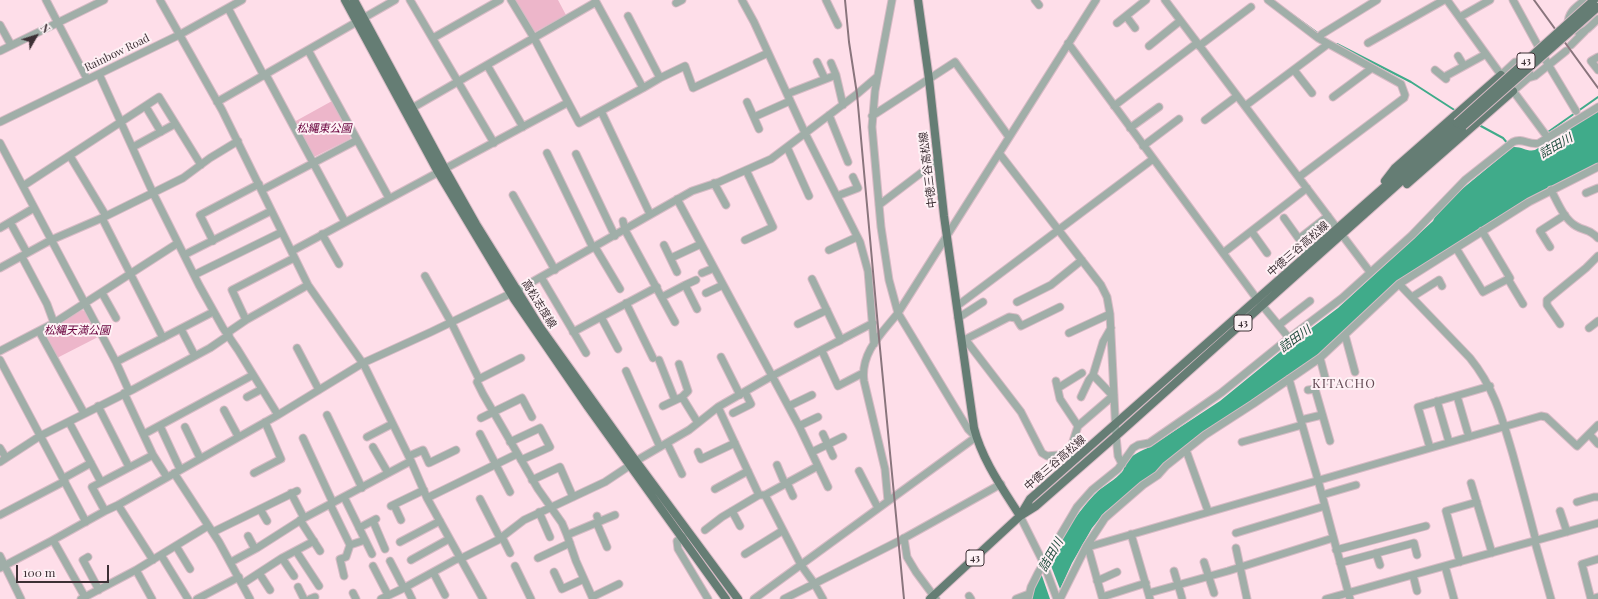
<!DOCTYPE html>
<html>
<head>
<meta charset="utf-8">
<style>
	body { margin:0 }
	#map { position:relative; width:1598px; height:599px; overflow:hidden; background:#fedee9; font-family:"Playfair Display",serif }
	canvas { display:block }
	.north { position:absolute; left:16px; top:16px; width:40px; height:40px; -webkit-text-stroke:3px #fef1f5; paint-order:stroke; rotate:51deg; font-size:11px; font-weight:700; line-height:16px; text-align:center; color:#3d3035 }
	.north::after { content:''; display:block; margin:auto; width:14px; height:18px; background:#3d3035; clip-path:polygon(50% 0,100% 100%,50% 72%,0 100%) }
	.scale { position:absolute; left:16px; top:565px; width:93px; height:18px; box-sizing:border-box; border:2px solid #3d3035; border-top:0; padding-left:5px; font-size:12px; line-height:14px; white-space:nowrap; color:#3d3035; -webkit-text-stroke:3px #fef1f5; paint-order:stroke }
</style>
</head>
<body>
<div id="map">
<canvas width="1598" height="599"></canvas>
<div class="north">N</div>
<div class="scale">100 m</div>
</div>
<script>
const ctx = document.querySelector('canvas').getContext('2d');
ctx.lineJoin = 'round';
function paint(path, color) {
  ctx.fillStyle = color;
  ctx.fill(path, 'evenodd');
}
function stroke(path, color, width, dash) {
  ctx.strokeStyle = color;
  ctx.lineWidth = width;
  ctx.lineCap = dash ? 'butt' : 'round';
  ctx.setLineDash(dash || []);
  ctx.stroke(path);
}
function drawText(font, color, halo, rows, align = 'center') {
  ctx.font = font + ' "Playfair Display","Noto Sans JP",serif';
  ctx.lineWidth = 4;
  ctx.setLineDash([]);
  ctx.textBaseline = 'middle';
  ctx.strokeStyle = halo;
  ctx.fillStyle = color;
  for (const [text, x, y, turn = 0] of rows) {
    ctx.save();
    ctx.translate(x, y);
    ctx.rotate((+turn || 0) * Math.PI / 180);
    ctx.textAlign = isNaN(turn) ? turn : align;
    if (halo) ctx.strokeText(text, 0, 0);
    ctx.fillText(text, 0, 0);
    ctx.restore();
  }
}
paint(new Path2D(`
	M514 0H558L566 15 535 32H532Z
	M332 101 351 135 350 139 316 156H313L294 122Z
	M82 310 85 311 98 337 57 358 44 334 45 330Z`), '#edb6ca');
paint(new Path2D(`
	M1598 111V163L1526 202 1395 285 1318 356 1137 487 1105 512 1092 528 1072 563 1060 589 1057 599H1031C1034 573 1078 510 1098 491 1105 485 1115 480 1122 472 1124 470 1124 467 1125 464 1130 455 1141 451 1150 447L1220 401 1285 348 1338 308 1433 221 1439 208 1513 147C1521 146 1527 152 1535 150Z`), '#40ab8a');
paint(new Path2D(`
	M1048 558 1060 589 1057 599H1050L1041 573Z`), '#fedee9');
stroke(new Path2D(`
	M1290 13 1319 34
	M1337 44 1411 82 1456 111
	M1479 125 1503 138 1514 151
	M1548 132 1598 97`), '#40ab8a', 2);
const minor = new Path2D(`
	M46 0 87 79
	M160 0 222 110 308 285 364 365 411 461 427 498 483 599
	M410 0 494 143
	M511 0 534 38 579 123 643 88 595 0
	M742 0 754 22 805 133 860 242 868 271 874 344
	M826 0 838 25
	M1035 0 1039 5
	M1165 0 1370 272
	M1268 0 1318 38
	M1447 0 1504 79
	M1513 0 1549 66 1576 111
	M1585 0C1576 7 1568 12 1568 24 1582 39 1585 31 1598 19
	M676 3 682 0
	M228 8 264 76
	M628 16 660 78
	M1126 16 1135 28
	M1460 17 1490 0
	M1117 23 1146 0
	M0 25 11 45
	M433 38 500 0
	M1068 43 1257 299 1289 338
	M1368 43 1444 0
	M1571 45 1585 31
	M1149 46 1180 21
	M1199 46 1251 7
	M308 50 389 198
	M0 51 104 0
	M1458 56 1464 66
	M1598 57 1591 61 1598 70
	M817 62 825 79
	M831 63 836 75
	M487 65 523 127
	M1294 70 1312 93
	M1435 70 1446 79
	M99 74 153 193 199 285 223 328 238 350 278 415
	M266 75 345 222
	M1501 75 1515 62H1518L1530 74 1528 78 1513 91
	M1444 77 1486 54
	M1528 78 1535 76 1566 51
	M643 88 660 78 685 66 693 88 768 53
	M1511 88 1548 138
	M787 94 836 75 843 105
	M1333 97 1372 68
	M217 102 395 0
	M747 102 759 129
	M1114 106 1197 43
	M1245 106 1328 44
	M146 107 161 132
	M407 111 596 2
	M601 111 650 214
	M829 115 848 162
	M872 116 955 62 1009 137
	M754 117 790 101
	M1205 120 1237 96
	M0 122 179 35 242 0
	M1130 128 1159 107
	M0 143 116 362 129 391
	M1143 146 1179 119
	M133 147 175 124
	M787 147 809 196
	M547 153 593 248
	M999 153 1101 285 1107 297 1110 314 1116 436 1118 456 1122 464
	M576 154 615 236
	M70 156 106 216
	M1299 177 1404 98 1405 95 1401 84 1318 38 1322 34 1377 0
	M714 183 726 205
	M23 186 159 97 201 165
	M262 190 357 140
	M1551 190C1558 203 1564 219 1576 226 1586 232 1588 228 1598 238
	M1586 193 1598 188
	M513 195 555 270
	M837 196 858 188 853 177
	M677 199 799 426 828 487
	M879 205 938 160
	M102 218 163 338
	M1284 218 1309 253
	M623 221 625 230 675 322
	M10 222 27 253
	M0 228 34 208
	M1252 232 1267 253
	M322 234 339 264
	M1300 238 1328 216
	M745 240 773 227 746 170
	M213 241 200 215 259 184
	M664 245 677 272
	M595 247 620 289
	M1550 247 1540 231 1565 215
	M1456 248 1483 292 1510 278 1482 231
	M829 250 857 237
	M292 251 567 103
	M1223 253 1307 188
	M184 255 271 211
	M22 257 47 304 54 323
	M671 258 701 244
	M0 268 51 240 102 218 183 178 210 158 238 141
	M702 273 714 268
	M194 275 282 232
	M425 276 451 322 479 379 521 358
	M541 277 586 353
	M812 279 841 340 837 342
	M1508 279 1523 304
	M1399 284 1470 358C1495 389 1502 418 1513 455 1521 484 1529 513 1536 541
	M685 285 696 280
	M102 293 116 318
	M706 293 723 285
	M662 297 685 285 697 309
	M1412 297 1439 280 1442 286
	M1017 302 1051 285 1082 260
	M626 303 653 358
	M957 306 1153 159
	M601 317 618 349
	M958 318 983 302
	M246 320 232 290 294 258
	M798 324 827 310
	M1560 324 1547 305V300L1586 268 1598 256
	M1279 325 1310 301
	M1589 328 1598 321
	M181 329 195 356
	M39 331 84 413
	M573 332 657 287
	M227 333 246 320 308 285
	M1069 333 1110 314
	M1345 335 1355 372
	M965 339 1021 412 1042 453 1047 456 1069 454
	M962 341 1009 317 1016 318 1021 326 1060 307
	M297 348 319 390
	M0 351 54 323 178 243
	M822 351 838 386 863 373
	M721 357 740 395
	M1320 358 1326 381
	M0 360 86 522
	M659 360 675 400
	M116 362 213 312
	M679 364 688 391 682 397
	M626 371 660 447
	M1093 375 1113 396
	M479 379 477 382 483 394 538 489 562 523 567 535 576 561 593 599
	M1289 379 1318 480 1350 599
	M1056 381 1060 399 1078 426
	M1058 388 1082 373
	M1308 390 1315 389 1330 441
	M124 393 153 455 167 477
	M1457 396 1469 437
	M247 397 262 389
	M1081 397 1089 380 1093 375 1103 342 1111 328
	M1437 401 1449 442
	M98 406 129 467
	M663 406 682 397 698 423
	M789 406 812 395
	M718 407 759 495H765
	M224 410 238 436
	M733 413 751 404 745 392
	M327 415 362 488
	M481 418 522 398 532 417
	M1301 420 1322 415
	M69 422 101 482
	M160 426 180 469
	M799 426 818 417
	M185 427 200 458
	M144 434 253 375
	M480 434 510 492
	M823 434 833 456
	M1589 434 1598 444
	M367 437 392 424
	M303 438 333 503
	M510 442 540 428 550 447 521 460
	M1242 442 1302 425
	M667 443 682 474
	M373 447 388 473
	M0 448 6 458
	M1430 448 1418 407 1490 386
	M1186 450 1208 511
	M698 452 701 459 735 443
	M812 452 843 437
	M409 456 423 450 429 463 456 450
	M1070 457 1069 454 1078 426 1114 395
	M0 462 40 436 134 389 210 348 229 335
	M777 465 785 484
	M818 466 765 495 801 565 814 583 823 599
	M859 471 878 508
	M174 473 219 542 250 599
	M254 473 281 459 265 422
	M64 478 91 463
	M532 480 560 467 573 497
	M787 483 793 496
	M1471 483 1492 553
	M715 489 748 471
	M291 493 304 518
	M1322 495 1356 485
	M344 497 372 554
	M427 498 517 454
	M480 499 500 538
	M888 501 885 469 864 381C860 353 882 333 898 313L1096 0
	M1577 502 1594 497H1598
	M330 504 350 545 365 540
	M118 505 153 560
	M394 505 401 520
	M391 506 424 490
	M260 509 267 521
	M105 511 92 487 153 455
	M732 511 740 526
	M1560 511 1567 532
	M539 512 550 537
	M0 515 65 481
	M597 516 598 519V526L607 547
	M1020 516 1043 562 1057 599
	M300 520 320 551
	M373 521 385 549
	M359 528 376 519
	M705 530 722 517 759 495
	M213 532 297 491
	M1236 533 1325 506
	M1131 534 1150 599
	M567 535 615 515
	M248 536 255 549
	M502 537 510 553
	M683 537 677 541 678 549 708 599
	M904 538 907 557 916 572 936 599
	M53 540 85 597
	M400 542 440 521
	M1535 542 1551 599
	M176 546 190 569
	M1086 547H1088L1541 416 1546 417 1577 446 1598 425
	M1088 547 1102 597 1146 583
	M1236 548 1247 599
	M1336 550 1426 526
	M296 551 319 586
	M1376 553 1380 565
	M745 554 782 531
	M161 555 188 599
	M0 556 21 599
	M88 557 83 560 99 590
	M282 558 294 576
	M538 558 570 543
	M411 560 449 539
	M390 561 404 588
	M231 562 257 548 304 518 411 461
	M1204 562 1214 593
	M1460 562 1446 511 1477 502
	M1340 563 1414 543 1417 555
	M373 566 388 595
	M515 566 531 599
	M1445 566 1454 599
	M0 568 53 540 105 511 118 505 278 415 363 363 431 332 518 290 692 191 719 182 771 159 857 94 877 77
	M136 570 152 599
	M1174 571 1182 598
	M433 572 445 595
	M554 572 562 589 584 579
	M259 573 270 590
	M1413 575 1417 591
	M344 576 340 559 346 557 350 545
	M1097 581 1117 572
	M242 584 282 558 314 541
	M298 587 304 599
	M406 587 412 599
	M353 593 356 599
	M1149 593 1228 571 1333 538
	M969 596 971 599
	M592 597 619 584
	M81 599 136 570 208 526
	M197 599 239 577
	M310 599 315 597
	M381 599 404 588 455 560 464 557 498 540 524 520 605 482 641 458 689 430 718 407 772 376 873 323
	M754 599 976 437 968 429 898 313 889 280 881 227 872 127 875 91 892 0
	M784 599 899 541 1001 484
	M1016 599 1029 594
	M1028 599 1031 587 1038 573 1077 507 1092 490 1118 469 1133 448 1138 445 1149 443 1221 393 1289 338 1342 298 1412 235 1465 180 1513 142C1522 137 1530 146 1539 143L1598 107
	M1060 599 1086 547 1105 518 1143 485 1158 475 1166 466 1205 435 1253 404 1320 358 1399 284 1529 202 1598 167
	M1326 599 1598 523
	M1591 599 1582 564 1598 559
	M1592 599 1598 597`);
const major = new Path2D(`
	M345 0 438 172 514 299 588 407 726 599
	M354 0 445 169 476 224 540 327 633 457 738 599
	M918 0 929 79 944 216 974 428C982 460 1003 489 1020 516
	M1385 181 1395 168 1501 75
	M1407 184 1513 91
	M1021 514 1030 499 1457 123
	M930 599 1020 516 1036 506 1116 436 1463 126`);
stroke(minor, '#d7bbc5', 9);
stroke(major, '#d7bbc5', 10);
stroke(minor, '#a0aea8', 7);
stroke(major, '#657d74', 8);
stroke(new Path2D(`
	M845 0 849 42 857 94 879 338 904 599
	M1534 0 1598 88`), '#8a757d', 2);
const majorBridge = new Path2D(`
	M1457 123 1594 0
	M1463 126 1598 7`);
stroke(majorBridge, '#d7bbc5', 10, []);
stroke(majorBridge, '#657d74', 8);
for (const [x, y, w] of [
	[1526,61,18],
	[1243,323,18],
	[975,558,18]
]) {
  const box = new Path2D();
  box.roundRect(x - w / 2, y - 8, w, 16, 3);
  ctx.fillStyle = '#fef1f5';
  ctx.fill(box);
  stroke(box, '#3d3035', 1);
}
drawText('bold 10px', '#3d3035', null, [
	["43",1526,61],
	["43",1243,323],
	["43",975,558]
]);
drawText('11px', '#3d3035', '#fef1f5', [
	["Rainbow Road",117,53,-26],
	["中徳三谷高松線",928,170,-97],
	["中徳三谷高松線",1298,249,-41],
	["高松志度線",539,304,58],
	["中徳三谷高松線",1055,463,-41]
]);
drawText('italic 11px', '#68003c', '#fef1f5', [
	["松縄東公園",324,129],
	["松縄天満公園",77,331]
]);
drawText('italic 12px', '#1d4a3b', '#fef1f5', [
	["詰田川",1556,146,-30],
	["詰田川",1295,339,-36],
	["詰田川",1051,555,-60]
]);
ctx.letterSpacing = '1px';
drawText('13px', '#644a54', '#fef1f5', [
	["KITACHO",1344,384]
]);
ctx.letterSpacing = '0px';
</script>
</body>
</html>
